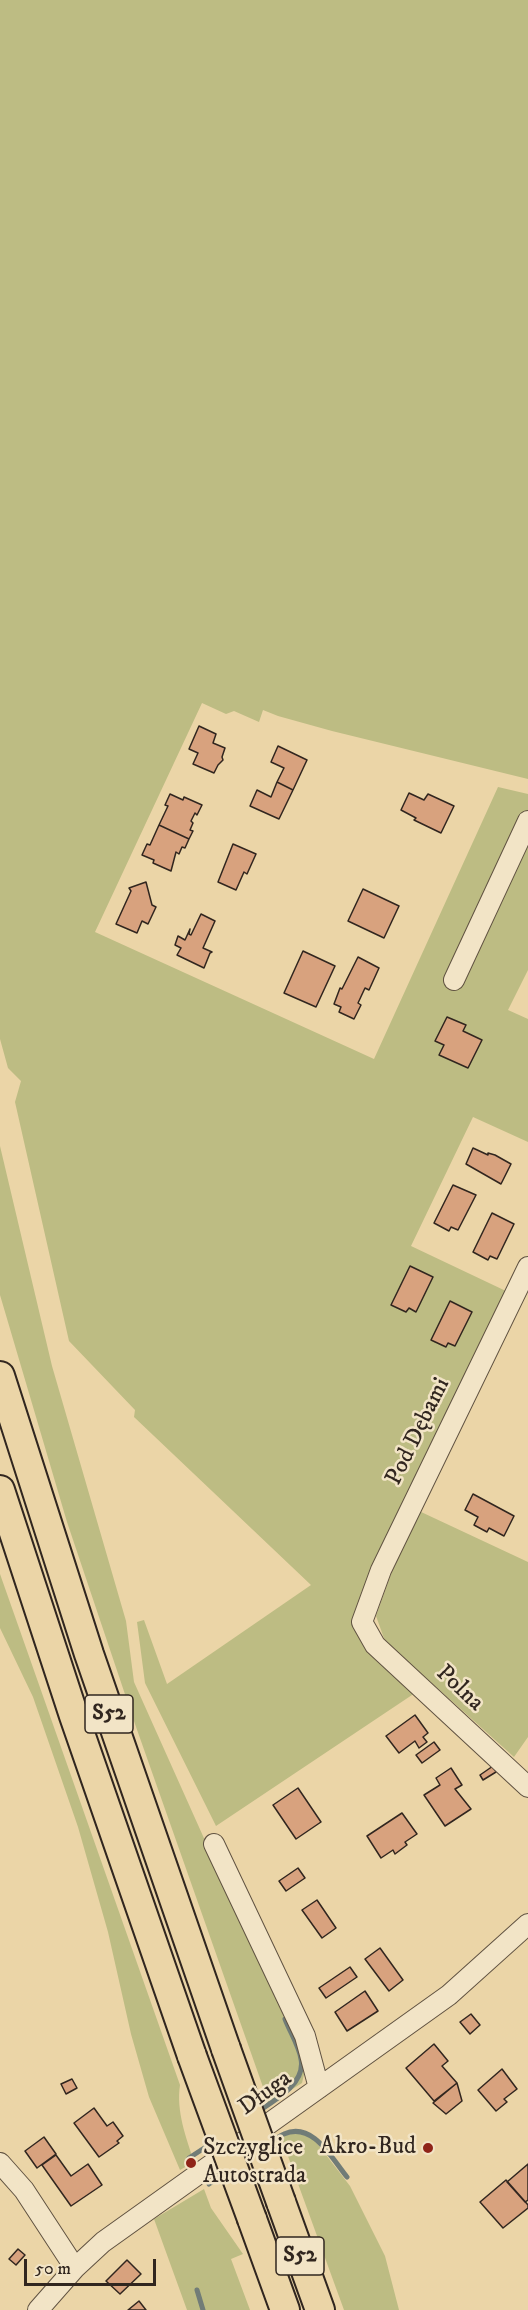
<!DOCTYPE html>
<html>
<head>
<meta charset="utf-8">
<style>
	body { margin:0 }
	#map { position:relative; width:528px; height:2310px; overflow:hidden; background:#ebd5a7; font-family:"IM FELL DW Pica",serif }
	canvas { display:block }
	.scale { position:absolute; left:24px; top:2259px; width:132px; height:27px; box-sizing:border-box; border:3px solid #31261f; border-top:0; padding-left:8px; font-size:18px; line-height:21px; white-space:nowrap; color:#31261f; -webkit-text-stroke:4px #f2e4c6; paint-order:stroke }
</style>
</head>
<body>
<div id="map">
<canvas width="528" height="2310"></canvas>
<div class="scale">50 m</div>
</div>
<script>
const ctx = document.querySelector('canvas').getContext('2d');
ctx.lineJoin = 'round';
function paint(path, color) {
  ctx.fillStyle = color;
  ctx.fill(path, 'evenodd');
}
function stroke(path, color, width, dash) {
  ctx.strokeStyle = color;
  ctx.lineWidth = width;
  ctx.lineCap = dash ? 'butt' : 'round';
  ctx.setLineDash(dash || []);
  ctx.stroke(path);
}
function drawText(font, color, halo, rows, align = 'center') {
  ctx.font = font + ' "IM FELL DW Pica",serif';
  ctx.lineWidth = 5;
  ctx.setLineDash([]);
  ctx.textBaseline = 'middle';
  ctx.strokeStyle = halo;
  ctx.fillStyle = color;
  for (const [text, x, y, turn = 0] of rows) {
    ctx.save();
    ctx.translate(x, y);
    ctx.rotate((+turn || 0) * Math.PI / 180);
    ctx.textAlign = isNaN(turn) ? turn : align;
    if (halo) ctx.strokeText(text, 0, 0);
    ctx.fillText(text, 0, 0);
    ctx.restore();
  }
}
paint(new Path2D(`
	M0 0H528V779L332 731 278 716 263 710 259 722 234 711 226 714 202 703 95 932 374 1059 498 787 528 794V970L508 1010 528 1019V1142L473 1117 411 1246 508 1292 361 1593 359 1618 418 1691 216 1826 145 1683 137 1622 144 1620 167 1684 311 1585 134 1417 135 1410 69 1341 15 1102 21 1081 8 1068 0 1039Z
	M0 1146 52 1366 126 1621 134 1682 306 2066 302 2083 269 2104 135 1724 67 1522 0 1295Z
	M419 1511 528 1562V1737L514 1757 385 1641 376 1616 391 1574Z
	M0 1574 180 2085C176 2111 186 2137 194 2162L180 2170 149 2097 131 2034 108 1932 78 1827 33 1697 0 1628Z
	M295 2132 309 2135 316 2142 350 2186 385 2256 399 2310H344L281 2137Z
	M204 2189 211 2208 243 2254 231 2259 250 2310H187L154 2219Z`), '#bdbc83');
stroke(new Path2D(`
	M257 2112C274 2101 306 2084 301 2059 299 2046 290 2032 285 2019
	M268 2144C273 2141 279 2136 284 2134 313 2121 332 2159 347 2177
	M189 2158 215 2141
	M209 2184 225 2173
	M197 2290 203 2310`), '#717c77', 5);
const building = new Path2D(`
	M199 726 216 734 213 743 225 748 222 757 223 760 218 765 214 773 193 764 198 753 189 749Z
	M278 746 307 760 293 790 277 782 284 768 271 762Z
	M277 782 293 790 279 819 250 806 257 790 271 797Z
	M409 793 424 800 428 794 454 806 441 833 414 820 416 818 401 810Z
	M170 794 183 800 184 797 202 805 197 815 195 813 191 821 193 823 190 830 193 831 189 839 159 825 168 806 165 805Z
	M159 825 189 839 185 848 182 847 179 854 176 852 171 871 153 863 154 860 142 855 147 844 150 845Z
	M233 844 256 854 247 874 244 872 236 890 218 882Z
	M146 882 152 905 156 907 148 924 142 921 137 933 116 924 131 891 129 888Z
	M363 889 399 906 384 938 348 921Z
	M201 914 215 921 203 948 212 952 210 953 204 968 177 955 181 948 175 945 178 936 185 940 190 929 189 934 191 935Z
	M303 951 335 966 316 1007 284 993Z
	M358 957 379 968 369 990 365 988 358 1003 361 1005 354 1019 339 1012 341 1007 334 1004 340 988 342 989Z
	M447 1017 466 1025 463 1031 482 1040 468 1068 439 1055 444 1045 435 1041Z
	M473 1148 488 1155V1153L495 1155 511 1164 501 1184 466 1164Z
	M453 1185 476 1195 458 1230 451 1227 449 1231 434 1223Z
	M492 1213 514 1224 497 1259 490 1256 488 1260 473 1252Z
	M410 1266 433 1277 416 1312 409 1308 406 1312 391 1305Z
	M450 1301 472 1312 455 1346 448 1343 446 1347 431 1340Z
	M473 1494 514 1516 504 1536 489 1528 487 1532 474 1525 478 1517 465 1510Z
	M415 1715 428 1733 423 1737 427 1742 419 1748 415 1741 399 1753 386 1736Z
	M434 1742 440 1750 422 1763 416 1755Z
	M493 1766 496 1772 483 1780 480 1775Z
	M451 1768 462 1785 455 1789 471 1809 445 1826 424 1795 440 1785 436 1778Z
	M298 1788 321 1822 296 1839 273 1805Z
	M402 1813 417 1834 405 1842 407 1845 395 1854 393 1850 381 1858 367 1836Z
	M298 1868 305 1878 286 1891 279 1881Z
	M317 1900 336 1928 322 1938 302 1910Z
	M380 1948 403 1980 389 1991 365 1959Z
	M350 1967 357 1977 326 1998 319 1988Z
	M365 1991 378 2011 347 2031 335 2012Z
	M471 2014 480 2025 470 2034 460 2022Z
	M434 2044 448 2061 442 2066 457 2083 434 2101 406 2068Z
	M502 2069 517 2089 504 2099 507 2102 496 2111 478 2090Z
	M72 2079 77 2088 66 2094 61 2084Z
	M457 2083 462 2101 446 2114 433 2103Z
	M94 2108 107 2126 113 2122 123 2136 117 2141 119 2143 99 2157 74 2123Z
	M44 2137 56 2154 37 2168 25 2151Z
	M56 2155 71 2176 88 2164 102 2185 71 2206 42 2165Z
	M528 2164V2200L525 2202 507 2182Z
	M506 2180 528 2205V2208L503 2228 480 2202Z
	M18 2249 25 2255 16 2265 9 2259Z
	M127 2260 141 2274 120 2294 106 2281Z
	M139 2301 146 2310H128Z`);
paint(building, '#d8a27e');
stroke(building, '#31261f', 1.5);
const minor = new Path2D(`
	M454 980 528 821
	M528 1267 381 1570 362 1622 375 1645 528 1787
	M214 1844 305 2036 319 2088
	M0 2163 24 2190 75 2268
	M38 2310 75 2268 103 2242 449 1995 528 1924`);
const highway = new Path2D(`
	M0 1376 89 1654 226 2049
	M0 1490 74 1716 192 2056
	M281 2202 320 2310
	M252 2219 285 2310`);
stroke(minor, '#605241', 22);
stroke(highway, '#31261f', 32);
stroke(minor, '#f2e4c6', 20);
stroke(highway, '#ebd5a7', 28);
const highwayBridge = new Path2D(`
	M226 2049 281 2202
	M192 2056 252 2219`);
stroke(highwayBridge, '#31261f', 32, []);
stroke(highwayBridge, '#ebd5a7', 28);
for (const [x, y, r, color] of [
	[428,2148,6,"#8f2418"],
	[191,2163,6,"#8f2418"]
]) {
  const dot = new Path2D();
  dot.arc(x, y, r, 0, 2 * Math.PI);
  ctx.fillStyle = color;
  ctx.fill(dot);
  stroke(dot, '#f2e4c6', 2);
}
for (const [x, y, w] of [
	[109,1714,48],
	[300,2256,48]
]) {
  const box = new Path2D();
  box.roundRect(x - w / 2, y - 19, w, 38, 4.5);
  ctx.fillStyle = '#f2e4c6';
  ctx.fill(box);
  stroke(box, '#31261f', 1.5);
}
drawText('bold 22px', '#31261f', null, [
	["S52",109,1714],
	["S52",300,2256]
]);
drawText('24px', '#31261f', '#f2e4c6', [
	["Pod Dębami",419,1432,-64],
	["Polna",459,1689,43],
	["Długa",266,2094,-36]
]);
drawText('24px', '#31261f', '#f2e4c6', [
	["Akro-Bud",416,2148],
	["Szczyglice",203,2149,"left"],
	["Autostrada",203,2177,"left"]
], 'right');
</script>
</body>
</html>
